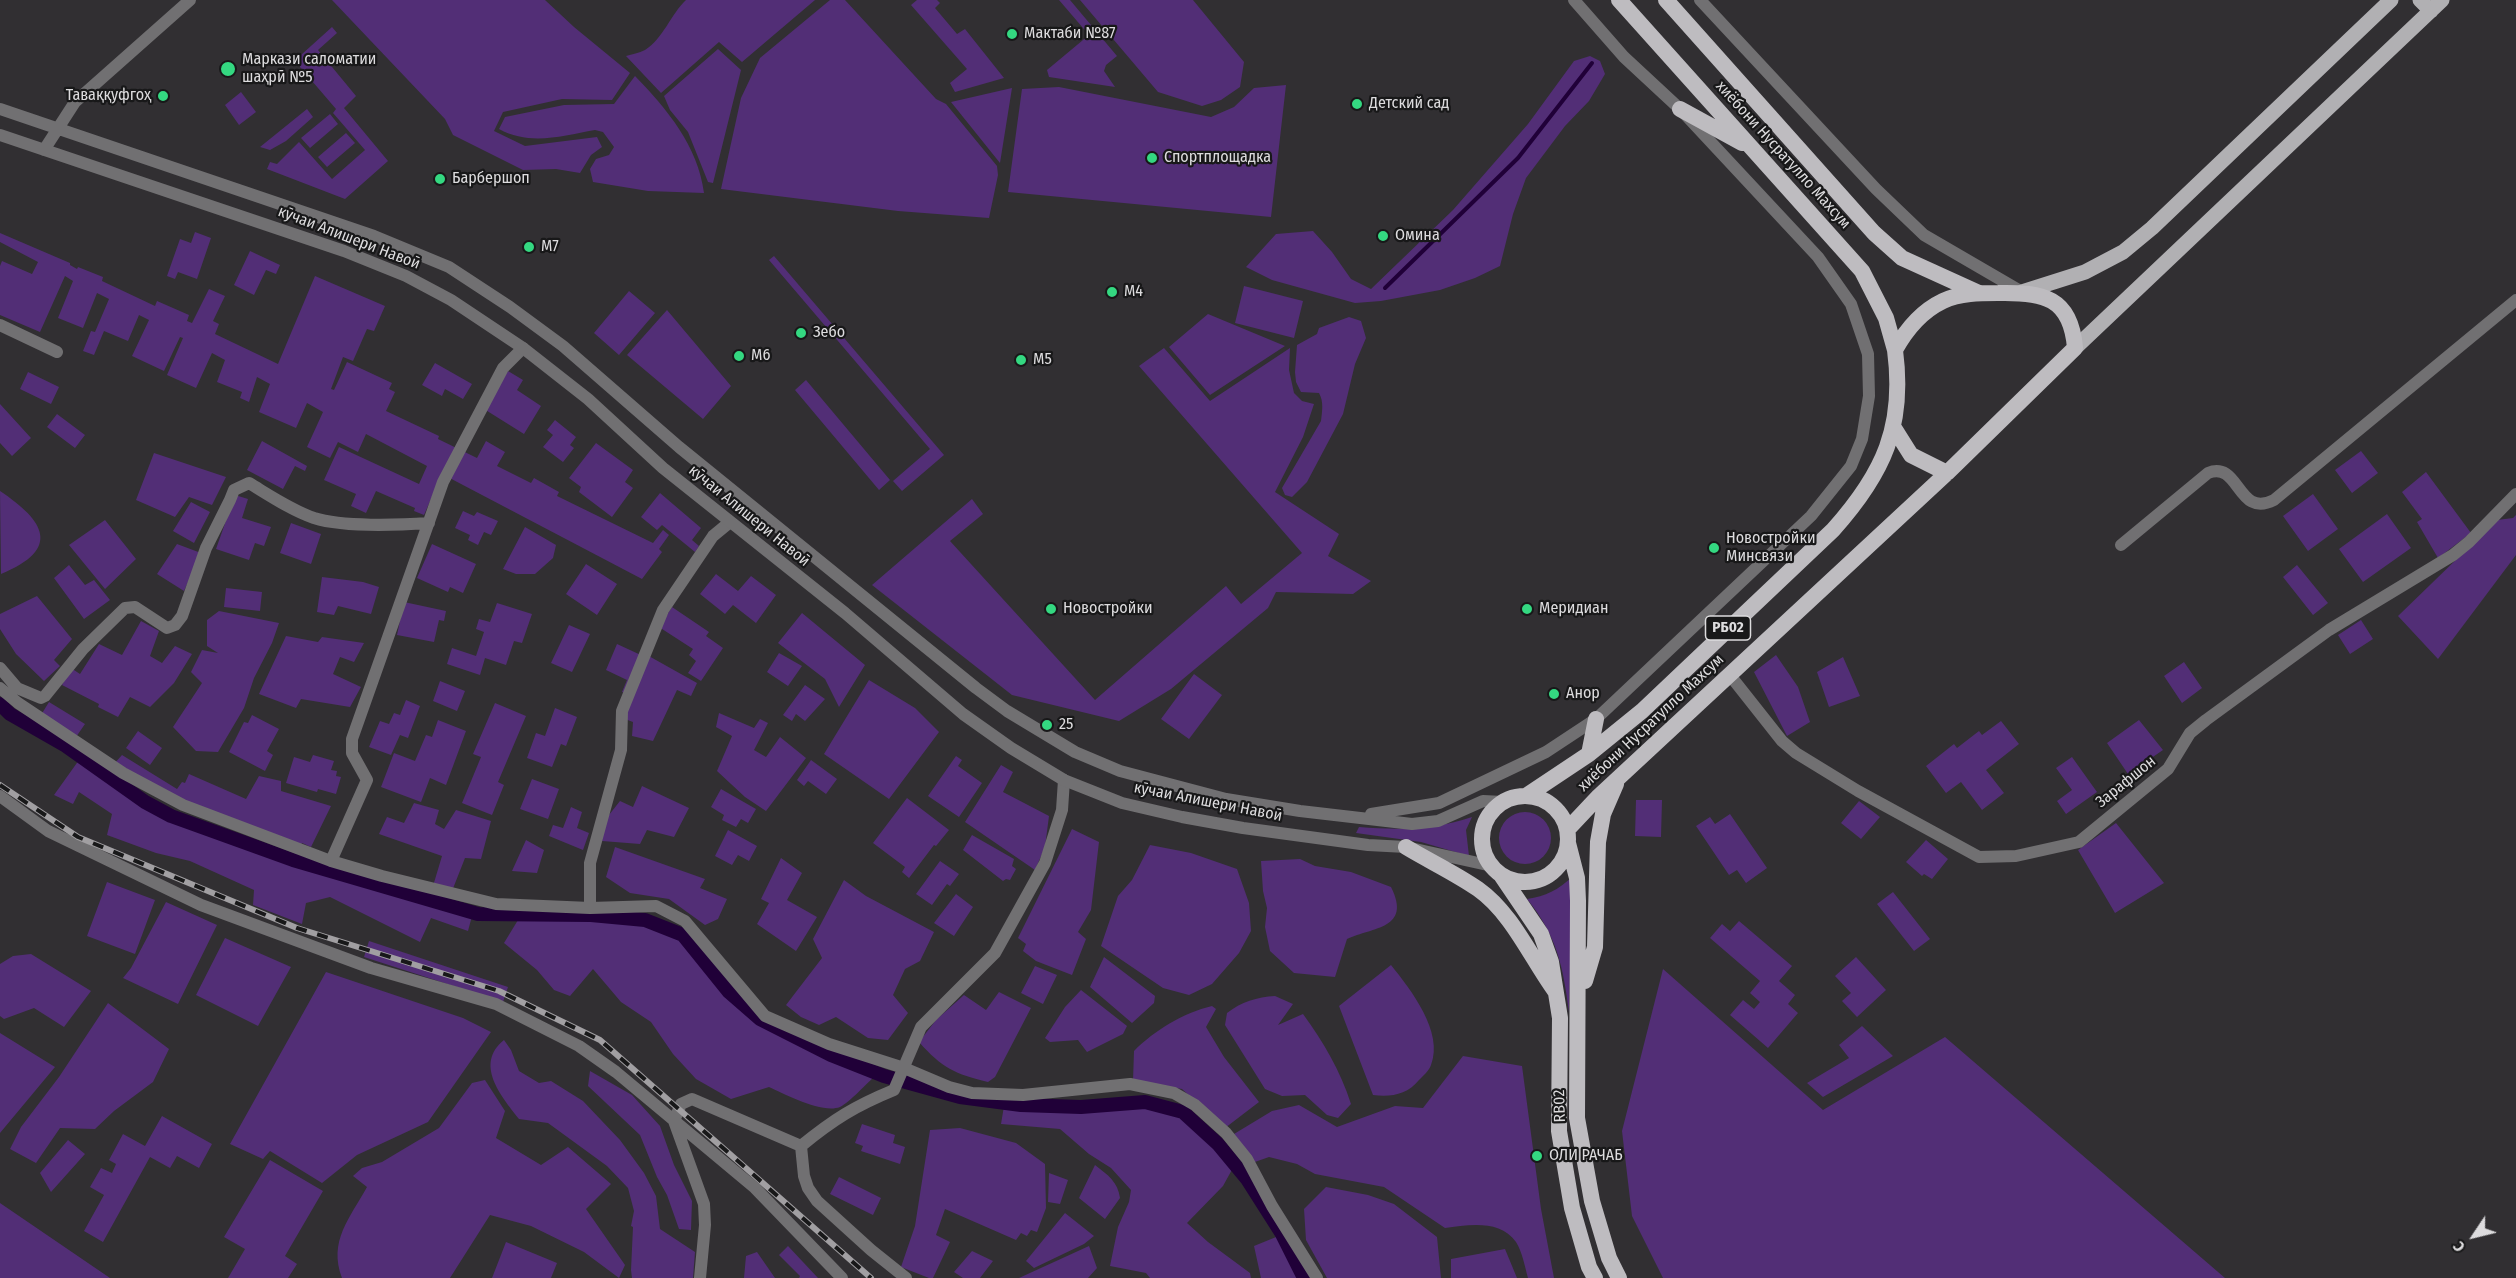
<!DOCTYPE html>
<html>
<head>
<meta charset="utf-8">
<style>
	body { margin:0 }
	#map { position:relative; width:2516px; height:1278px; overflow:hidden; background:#312f32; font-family:"Fira Sans Condensed",sans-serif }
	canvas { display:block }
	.north { position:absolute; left:2444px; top:1206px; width:60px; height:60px; -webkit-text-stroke:4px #181819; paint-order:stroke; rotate:235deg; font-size:16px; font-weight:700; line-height:24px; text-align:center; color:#dddcde }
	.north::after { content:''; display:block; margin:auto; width:21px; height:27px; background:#dddcde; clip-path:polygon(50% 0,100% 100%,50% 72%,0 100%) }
</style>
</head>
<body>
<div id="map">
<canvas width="2516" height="1278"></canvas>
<div class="north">С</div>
</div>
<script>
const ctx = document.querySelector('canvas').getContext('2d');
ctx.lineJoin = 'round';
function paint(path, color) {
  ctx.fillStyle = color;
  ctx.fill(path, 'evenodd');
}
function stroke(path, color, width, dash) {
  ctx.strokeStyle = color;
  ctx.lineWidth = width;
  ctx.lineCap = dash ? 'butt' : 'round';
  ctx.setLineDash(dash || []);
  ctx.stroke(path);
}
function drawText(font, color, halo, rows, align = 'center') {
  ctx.font = font + ' "Fira Sans Condensed",sans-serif';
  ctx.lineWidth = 4.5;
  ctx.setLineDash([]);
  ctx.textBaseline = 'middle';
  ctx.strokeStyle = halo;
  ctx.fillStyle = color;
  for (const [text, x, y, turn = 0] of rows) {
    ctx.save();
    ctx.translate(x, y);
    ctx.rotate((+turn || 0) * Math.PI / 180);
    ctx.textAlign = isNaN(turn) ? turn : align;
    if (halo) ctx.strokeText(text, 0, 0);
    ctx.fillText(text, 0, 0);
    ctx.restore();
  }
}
paint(new Path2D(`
	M332 0H545L574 27 630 73 612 100 562 99 503 112 494 131 525 146 597 137 602 147 591 155 580 173 556 169 523 170 453 135 445 119Z
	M686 0H815L742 62 719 42 661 93 626 56C632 54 639 53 645 50 663 39 671 14 686 0Z
	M830 0H845L936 99 946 104 997 166 998 175 989 218 898 211 721 189 741 98 760 58Z
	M917 0H937L940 3 935 8 957 34 965 29 1004 78 955 92 950 83 967 69 911 5Z
	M1059 0H1070L1117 56 1106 65 1104 71 1115 87 1049 77 1047 70 1089 35Z
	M1080 0H1193L1244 62 1240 87 1221 100 1202 106 1158 92Z
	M332 27 337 33 318 50 356 96 344 108 388 161 345 199 267 169 270 162 277 164 299 142 332 179 365 150 333 113 336 109 300 67 301 55Z
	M718 49 741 70 713 183 708 182 688 132 670 110 664 96Z
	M1590 56 1600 61 1605 74 1589 101 1565 126 1526 178 1513 214 1500 266 1475 278 1440 290 1381 301 1355 303 1272 280 1246 267 1276 234 1313 231 1332 252 1351 279 1371 289 1453 210 1528 124 1574 61Z
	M635 76C667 109 698 146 704 193L648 191 593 182 590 169 596 159 609 155 614 147 603 132 595 130C562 136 530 146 499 129L505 117 564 105 614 104Z
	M1286 85 1271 217 1008 192 1022 89 1059 87 1211 117 1234 107 1254 88Z
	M1012 88 1000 163 951 102Z
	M241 92 256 112 239 125 225 105Z
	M307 109 313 117 286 141 270 150 260 147Z
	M330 114 338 124 310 148 301 138Z
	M346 133 355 143 327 167 318 157Z
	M195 232 211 238 197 279 178 272 175 279 167 276 180 239 191 243Z
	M0 233 70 263V265L77 269 78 267 103 277 102 281 155 306 157 301 189 315 187 321 192 323 209 289 225 296 213 321 219 324 215 334 278 364 315 276 385 306 374 331 367 329 353 361 343 357 331 389 334 390 347 362 392 383 389 389 395 392 386 411 439 436 438 439 477 458 486 441 505 452 497 466 531 483 534 478 559 492 557 496 653 543 663 530 669 535 659 549 662 552 642 579 442 474 424 515 414 511 415 508 376 491 366 513 351 506 356 494 324 480 339 447 419 484 427 466 366 434 358 452 338 442 330 458 307 447 323 412 307 403 296 428 259 412 270 384 257 377 249 402 240 398 242 392 217 382 225 360 212 353 196 388 167 375 183 338 180 337 164 371 132 356 149 320 139 315 128 341 104 331 94 355 83 351 91 331 95 332 109 299 97 293 83 328 58 318 73 281 65 276 40 332 0 315V266L2 261 32 274 38 262 0 242Z
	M250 251 280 265 276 274 266 270 254 295 234 285Z
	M774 256 944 455 902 491 893 481 930 449 769 260Z
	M1244 286 1303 301 1294 338 1235 323Z
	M629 291 655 313 619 355 594 333Z
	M667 310 731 386 703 419 627 355Z
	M1208 314 1285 346 1210 395 1169 347Z
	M1349 317 1361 321 1366 338 1355 364 1343 414 1307 482 1292 497 1285 495 1282 488 1321 421C1322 411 1324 402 1319 393L1301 392 1296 382 1295 372 1297 345 1317 334 1319 328Z
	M1164 348 1210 401 1290 348 1289 370 1294 393 1302 401 1314 404 1303 437 1275 492 1339 534 1328 556 1371 581 1353 594 1276 592 1268 608 1171 689 1119 721 1012 695 872 585 972 499 983 514 950 541 1095 700 1226 586 1241 604 1302 553 1139 366Z
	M435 363 472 384 463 399 445 389 442 396 422 385Z
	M508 371 523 380 517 390 541 406 524 434 484 409Z
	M28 372 59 387 51 404 20 389Z
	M806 380 890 480 879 490 795 390Z
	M0 404 31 438 12 456 0 443Z
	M57 414 85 435 75 448 47 427Z
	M555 420 576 437 570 445 574 448 563 462 543 447 553 435 547 430Z
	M262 441 307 466 305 471 295 466 283 489 247 470Z
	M596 443 633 470 625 482 633 488 612 517 579 492 581 487 569 478Z
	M2361 451 2378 473 2352 493 2335 470Z
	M154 453 226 477 212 505 189 497 175 517 136 500Z
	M2426 472 2471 533 2438 558 2417 522 2422 519 2402 492Z
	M0 491C45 521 62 549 1 574Z
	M660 493 701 528 692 540 699 546 695 552 662 525 657 530 641 517Z
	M2313 494 2338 529 2308 551 2283 516Z
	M235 495 248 499 242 518 271 527 264 546 255 543 249 560 216 549Z
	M191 502 210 512 194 543 173 531Z
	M463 511 474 516 477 512 498 521 491 535 484 532 478 545 468 540 470 535 455 528Z
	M2387 514 2411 548 2363 582 2339 549Z
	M2516 515V555L2438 659 2398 616 2497 520 2513 518Z
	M105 520 136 559 105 589 69 545Z
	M291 523 321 534 311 564 280 553Z
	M525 527 556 545 553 558 535 574H516L503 569Z
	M177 544 201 553 184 591 157 574Z
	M432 544 476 564 463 593 450 587 448 592 417 578Z
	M586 564 617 584 597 615 566 594Z
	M69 565 85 585 94 580 110 600 84 619 54 578Z
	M2297 565 2328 603 2313 615 2283 577Z
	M716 574 738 591 751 576 776 595 756 623 733 605 725 614 700 594Z
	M322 577 363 582 379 587 371 614 338 606 334 615 317 612Z
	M226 588 262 592 260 611 224 607Z
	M37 596 72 639 54 660 60 666 44 681 16 654 0 629V614Z
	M404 602 446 611 444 621 439 620 434 642 397 635Z
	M497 603 532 614 522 643 514 641 506 665 485 658 480 675 447 664 452 648 476 656 484 632 476 629 479 619 490 622Z
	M672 607 709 632 706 636 723 648 701 681 688 673 696 661 689 655 693 649 659 627Z
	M219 611 279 623 272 643 254 678 244 708 218 752 196 751 173 727 202 683 191 672 202 650 218 653 207 646V620Z
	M802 613 865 665 839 707 825 679 778 643Z
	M2361 620 2373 639 2350 654 2338 635Z
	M141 621 159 631 150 656 162 663 175 646 192 654 174 683 150 707 130 697 118 717 98 707 99 704 62 685 71 668 80 674 99 644 122 655Z
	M569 625 590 634 572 672 551 663Z
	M286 636 318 642 322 637 364 643 354 662 340 657 333 674 361 687 350 707 301 699 296 708 259 694Z
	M617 644 643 656 625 693 622 692 627 680 606 670Z
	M779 653 802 666 788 686 767 672Z
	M647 655 697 683 691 696 677 690 653 741 632 736 633 722 625 719Z
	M1776 655 1798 687 1810 722 1787 736 1754 672Z
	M1843 657 1860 696 1829 707 1817 672Z
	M2184 662 2202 688 2182 703 2164 676Z
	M1194 674 1222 695 1189 739 1161 719Z
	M869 680 915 708 939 732 889 799 824 754Z
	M440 681 465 691 457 711 433 701Z
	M805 685 825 699 805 721 796 714 792 721 783 715Z
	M406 700 420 706 408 738 400 735 391 755 369 747 380 721 389 724 394 713 400 715Z
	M49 702 85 724 76 737 41 715Z
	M495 703 526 716 498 782 504 785 492 815 462 803 481 757 473 754Z
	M555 708 577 717 566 746 561 744 552 767 527 758 536 733 545 736Z
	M719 713 754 728 760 719 768 723 754 750 766 757 780 737 806 758 766 811 745 797 717 771 732 736 716 727Z
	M252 715 279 729 267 751 273 755 265 771 229 752 244 722 248 723Z
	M438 720 466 731 446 785 430 778 421 802 381 787 394 753 415 761 426 735 432 737Z
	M2139 720 2163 750 2128 774 2107 743Z
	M2001 721 2019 744 1986 770 2004 793 1982 810 1961 782 1946 793 1926 766 1954 744 1957 748 1979 731 1982 735Z
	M138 731 162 748 150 765 126 748Z
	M122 755 177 789 182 782 185 783 189 774 246 799 259 776 281 781V791L331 806 311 847 302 843 300 847 176 800 114 764Z
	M313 755 334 761 331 770 337 771 336 776 341 777 336 794 318 789 317 792 286 783 294 757 310 762Z
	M956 756 962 760 958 766 982 783 959 817 928 796Z
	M2072 757 2097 792 2066 814 2057 801 2072 790 2056 768Z
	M79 760 142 805 169 818 293 864 472 916 468 931 431 918 420 942 330 897 306 903 302 924 253 905 254 890 190 861 156 853 107 835 112 814 79 792 73 804 54 795Z
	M811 760 837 779 826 794 808 781 804 786 797 780Z
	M1001 765 1013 772 1003 792 1049 816 1045 847 1035 870 965 822Z
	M532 779 559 789 548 819 520 809Z
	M642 786 689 808 674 837 647 830 640 844 602 841 605 820 620 801 633 807Z
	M721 789 756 809 748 823 741 819 736 827 722 820 724 815 711 807Z
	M907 798 949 830 936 846 934 845 909 878 902 872 905 867 873 843Z
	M1636 800H1662L1661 837 1635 836Z
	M1859 801 1880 817 1861 839 1841 823Z
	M414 803 439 810 435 824 444 829 456 810 491 821 481 859 465 858 452 891 433 886 442 856 379 834 387 817 404 823Z
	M571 807 582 812 577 828 589 833 583 850 549 836 553 825 563 828Z
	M1499 838a26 26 0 1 1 52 0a26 26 0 1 1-52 0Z
	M1730 814 1767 868 1746 883 1737 870 1729 875 1696 826 1710 817 1715 824Z
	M1472 817 1466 830 1469 856 1421 842 1356 833 1359 827C1399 830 1434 830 1472 817Z
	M2116 823 2164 883 2115 913 2078 850Z
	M1072 829 1099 842 1091 910 1078 932 1086 939 1072 975 1036 961 1023 951 1026 944 1018 938Z
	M728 830 757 846 749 861 738 855 732 865 715 856Z
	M972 835 1014 859 1012 866 1016 869 1010 880 1006 879 1003 881 963 850Z
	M526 840 544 850 537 873 512 871Z
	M1926 840 1948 859 1932 879 1924 874 1922 876 1906 862Z
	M1150 845 1191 853 1237 869 1249 903 1251 931 1239 953 1212 984 1189 995 1163 988 1101 946 1118 896 1132 880Z
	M615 847 705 879 700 888 727 899 718 919 705 925 669 899 630 893 606 877Z
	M781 858 802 873 787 900 817 917 796 951 757 924 769 903 761 899Z
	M1300 859 1315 866 1351 872 1391 887C1412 929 1373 927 1347 939L1335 977 1294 973 1270 951 1265 927 1267 908 1263 891 1261 861Z
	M940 861 959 874 950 886 947 884 932 905 916 894Z
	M1572 877 1569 1012C1563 966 1557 936 1527 899 1546 896 1558 890 1572 877Z
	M844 880 866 896 934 932 920 961 905 969 893 995 908 1013 888 1040 868 1038 836 1017 819 1025 801 1017 786 1005 822 958 813 939Z
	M107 882 155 900 135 954 87 936Z
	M1893 892 1930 939 1914 951 1877 904Z
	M956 894 973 907 954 936 934 923Z
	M166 902 217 925 178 1004 123 978 131 968Z
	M587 919 642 922 680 940 728 996 759 1023 828 1059 875 1076C866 1084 850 1102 840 1107 822 1114 785 1094 769 1087L731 1099 696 1079 673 1054 651 1022 621 1002 593 969 570 996 554 990 537 970 504 943 518 920Z
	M1739 921 1792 966 1779 981 1795 995 1788 1004 1798 1013 1768 1048 1730 1015 1743 1000 1754 1009 1760 1002 1750 993 1760 981 1710 938 1722 924 1730 931Z
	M225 938 291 967 258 1026 196 995Z
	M369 941 508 987 503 1002 364 957Z
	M31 954 91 991 64 1027 34 1008 4 1019 0 1016V964L13 956Z
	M1104 957 1155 996 1154 1003 1132 1023 1090 987Z
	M1856 957 1886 990 1857 1017 1842 1001 1851 993 1835 976Z
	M1391 965C1411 990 1444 1032 1431 1065 1429 1071 1423 1076 1419 1080 1407 1095 1391 1097 1373 1095L1339 1006Z
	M1035 966 1057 975 1043 1004 1021 993Z
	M1663 969 1823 1110 1945 1037 2225 1278H1663L1632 1216 1622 1131Z
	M326 972 463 1018 491 1032 428 1122 357 1155 322 1183 270 1151 263 1159 230 1144Z
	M1081 990 1127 1026 1123 1034 1087 1052 1078 1040 1050 1042 1045 1038 1065 1007Z
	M999 992 1031 1008 995 1077 988 1082C955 1074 942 1068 919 1042L936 1020 964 995 986 1010Z
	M1275 996 1293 1004 1278 1025 1303 1014C1324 1043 1340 1070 1351 1104L1338 1118 1327 1115 1305 1095 1282 1096 1265 1089 1225 1025 1227 1013C1241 1002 1257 997 1275 996Z
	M108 1003 169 1049 153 1082 114 1111 95 1129 60 1128 36 1163 10 1149 21 1127 59 1077Z
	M1212 1006 1216 1009 1206 1027 1224 1057 1259 1102 1225 1128 1182 1089 1133 1081 1134 1051C1155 1030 1183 1013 1212 1006Z
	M1862 1026 1893 1056 1823 1097 1807 1083 1849 1058 1839 1045Z
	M0 1033 55 1067 0 1133Z
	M504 1040 511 1050 519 1071 539 1083 551 1081 583 1101 620 1140 644 1173 656 1196 660 1229 695 1252 693 1278H632L631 1270 633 1227 631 1226 634 1211 628 1188 607 1166 548 1123 519 1119C501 1096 474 1064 504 1040Z
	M1463 1056 1522 1066 1541 1209 1554 1278H1528C1525 1267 1522 1251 1516 1242 1500 1219 1468 1225 1445 1228L1384 1187 1315 1174 1297 1164 1269 1157 1252 1163 1234 1134 1272 1111 1299 1105 1337 1127 1395 1106 1423 1108Z
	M590 1071 632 1095 660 1126 674 1165 692 1201 691 1230 679 1229 667 1195 657 1177 640 1135 588 1086Z
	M485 1080 505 1111 496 1138 541 1165 568 1147 611 1184 586 1209 625 1265 619 1278 584 1252 531 1226 490 1215 450 1278H342C328 1241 350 1218 367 1187L353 1176 362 1168 382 1162 439 1128 472 1083Z
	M1144 1104 1182 1113 1216 1144 1234 1166 1223 1186 1187 1223 1208 1242 1250 1273 1251 1278H1150L1146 1273 1110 1266 1118 1227 1129 1202 1131 1190 1111 1168 1089 1154 1060 1129 1001 1124 1004 1106 1082 1108Z
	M162 1116 212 1144 199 1168 177 1156 170 1168 150 1157 103 1242 84 1231 104 1195 90 1187 101 1168 112 1173 116 1164 109 1160 123 1134 145 1146Z
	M862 1124 895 1135 893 1143 905 1147 900 1164 861 1151 863 1146 855 1143Z
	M960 1128 1016 1143 1045 1164 1046 1208 1037 1232 1031 1230 1027 1236 1021 1233 1016 1240 945 1209 936 1235 950 1242 933 1278H929L901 1267 915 1226 930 1130Z
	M68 1140 85 1154 51 1192 40 1173Z
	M270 1160 323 1191 285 1256 297 1264 288 1278H228L245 1249 224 1237Z
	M1095 1165C1108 1175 1118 1182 1120 1198L1105 1219 1079 1198Z
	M1049 1173 1068 1180 1060 1204 1048 1202Z
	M839 1177 881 1198 873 1215 830 1194Z
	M1326 1187 1368 1195 1394 1204 1437 1237 1441 1278H1327L1306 1240 1304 1209Z
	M0 1203 110 1278H0Z
	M1065 1213 1094 1236 1084 1244 1034 1268 1026 1261Z
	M1281 1235 1302 1278H1261L1254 1246Z
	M506 1242 557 1263 551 1278H492Z
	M788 1246 818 1278H799L800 1276 779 1255Z
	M1089 1246 1097 1268 1088 1278H1019Z
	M1505 1249 1517 1278H1451V1259Z
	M972 1251 993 1261 980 1278H963L954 1272Z
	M757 1252 775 1278H744L746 1256Z`), '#522e76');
stroke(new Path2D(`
	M1385 288 1518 158 1592 63`), '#200038', 4);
stroke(new Path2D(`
	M0 704 10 714 66 746 145 802 171 816 293 860 478 914 591 915 645 920 683 935 729 992 760 1019 831 1055 884 1076 960 1097 1021 1105 1081 1107 1145 1102 1183 1112 1218 1144 1247 1179 1282 1234 1304 1278`), '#200038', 14);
stroke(new Path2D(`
	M0 325 57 352
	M2121 545 2208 473C2240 460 2237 519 2274 500L2516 300
	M0 668 17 688 41 698 45 696 83 649 125 608 135 607 167 628 175 625 182 616 206 548 230 500 234 490 249 483C269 495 291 510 314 518 342 527 399 525 429 523
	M1729 674 1782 741 1796 753 1858 791 1979 857 2016 856 2079 842 2168 769 2190 733 2206 720 2329 630 2453 555 2469 542 2516 494
	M0 688 18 703 123 773 183 805 331 861 382 876 496 904 590 908 656 906 685 921 765 1016 829 1044 904 1068 949 1087 972 1093 1023 1095 1130 1084 1174 1093 1195 1105 1226 1133 1247 1159 1272 1206 1317 1278
	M0 796 48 831 201 905 371 968 496 1004 579 1046 616 1072 755 1188 842 1278
	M331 861 367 780 352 753V739L443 482 503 368 523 348
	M590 908V863L621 750 622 711 663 610 713 536 730 522
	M801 1146 804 1176 808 1188 817 1201 871 1250 906 1278
	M700 1278 705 1225 704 1204 674 1121 681 1104 692 1099 801 1146C834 1119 855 1106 894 1090L921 1027 995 953 1045 863 1062 810 1064 780`), '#717072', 12);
stroke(new Path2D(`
	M1700 0 1876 189 1924 235 2022 292
	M0 109 374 236 449 267 510 307 563 346 679 447 976 688 1007 711 1075 752 1120 771 1226 799 1300 811 1412 824 1438 821 1483 801 1503 802
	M0 135 344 251 406 276 451 300 523 348 588 399 663 468 845 613 963 714 1011 748 1064 780 1122 803 1182 817 1243 828 1368 845 1406 847 1492 866
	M44 150 75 102 190 0
	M1371 814 1439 803 1546 752 1596 719 1811 516 1851 466 1862 439 1869 396 1868 354 1851 304 1818 257 1680 109 1624 57 1574 0`), '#717072', 12);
stroke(new Path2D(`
	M2420 0 2431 11
	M2022 292 2085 272 2123 252 2152 228 2391 0
	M2075 348 2442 0`), '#b1b0b3', 15);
stroke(new Path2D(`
	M1619 0 1862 271 1886 318 1895 350
	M1666 0 1874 233 1902 258 1979 293
	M1680 109 1742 143
	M1894 428 1911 455 1947 473
	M1589 754 1596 719
	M1526 796 1589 754 1642 711 1833 530C1884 473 1905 426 1895 350 1906 330 1922 311 1943 301 1960 293 1980 293 1998 293 2043 292 2071 297 2075 348L1947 473 1599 796 1567 830
	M1482 839a43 43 0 1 1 86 0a43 43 0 1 1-86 0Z
	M1568 843 1577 878 1578 901 1577 1118 1592 1201 1609 1258 1619 1278
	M1406 847C1429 861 1455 873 1478 889 1512 913 1531 958 1555 991
	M1501 875 1541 934 1551 962 1560 1018 1559 1131 1572 1208 1589 1267 1595 1278
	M1585 981 1595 947 1598 842 1603 814 1616 784`), '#bebcc0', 16);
const rail = new Path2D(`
	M0 785 78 837 297 928 499 991 600 1040 871 1278`);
stroke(rail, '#a19fa2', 6);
stroke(rail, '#181819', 4, [11]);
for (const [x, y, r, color] of [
	[1012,34,6,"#34d881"],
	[228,69,8,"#34d881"],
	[163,96,6,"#34d881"],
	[1357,104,6,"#34d881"],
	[1152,158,6,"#34d881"],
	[440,179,6,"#34d881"],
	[1383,236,6,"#34d881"],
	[529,247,6,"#34d881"],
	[1112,292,6,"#34d881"],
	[801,333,6,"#34d881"],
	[739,356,6,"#34d881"],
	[1021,360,6,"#34d881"],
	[1714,548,6,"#34d881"],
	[1051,609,6,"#34d881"],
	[1527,609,6,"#34d881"],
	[1554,694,6,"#34d881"],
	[1047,725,6,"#34d881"],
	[1537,1156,6,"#34d881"]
]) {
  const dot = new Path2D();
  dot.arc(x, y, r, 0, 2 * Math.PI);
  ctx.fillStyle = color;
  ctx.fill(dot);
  stroke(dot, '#181819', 2);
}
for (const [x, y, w] of [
	[1728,628,45]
]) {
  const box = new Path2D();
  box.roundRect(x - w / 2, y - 12, w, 24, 4.5);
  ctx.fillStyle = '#181819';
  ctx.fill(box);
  stroke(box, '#dddcde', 1.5);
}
drawText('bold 15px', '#dddcde', null, [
	["РБ02",1728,628]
]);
drawText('16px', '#dddcde', '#181819', [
	["Мактаби №87",1024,34],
	["Маркази саломатии",242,60],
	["шаҳрӣ №5",242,78],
	["Таваққуфгоҳ",151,96,"right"],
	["Детский сад",1369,104],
	["Спортплощадка",1164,158],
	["Барбершоп",452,179],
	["Омина",1395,236],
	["М7",541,247],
	["М4",1124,292],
	["Зебо",813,333],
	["М6",751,356],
	["М5",1033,360],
	["Новостройки",1726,539],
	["Минсвязи",1726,557],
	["Новостройки",1063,609],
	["Меридиан",1539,609],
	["Анор",1566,694],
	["25",1059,725],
	["ОЛИ РАЧАБ",1549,1156]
], 'left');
drawText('16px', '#dddcde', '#181819', [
	["хиёбони Нусратулло Махсум",1783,155,48],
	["кӯчаи Алишери Навоӣ",349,238,21],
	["кӯчаи Алишери Навоӣ",749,516,39],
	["хиёбони Нусратулло Махсум",1651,723,-43],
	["Зарафшон",2126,782,-39],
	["кӯчаи Алишери Навоӣ",1208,802,11],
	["RB02",1560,1106,-92]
]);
</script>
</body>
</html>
